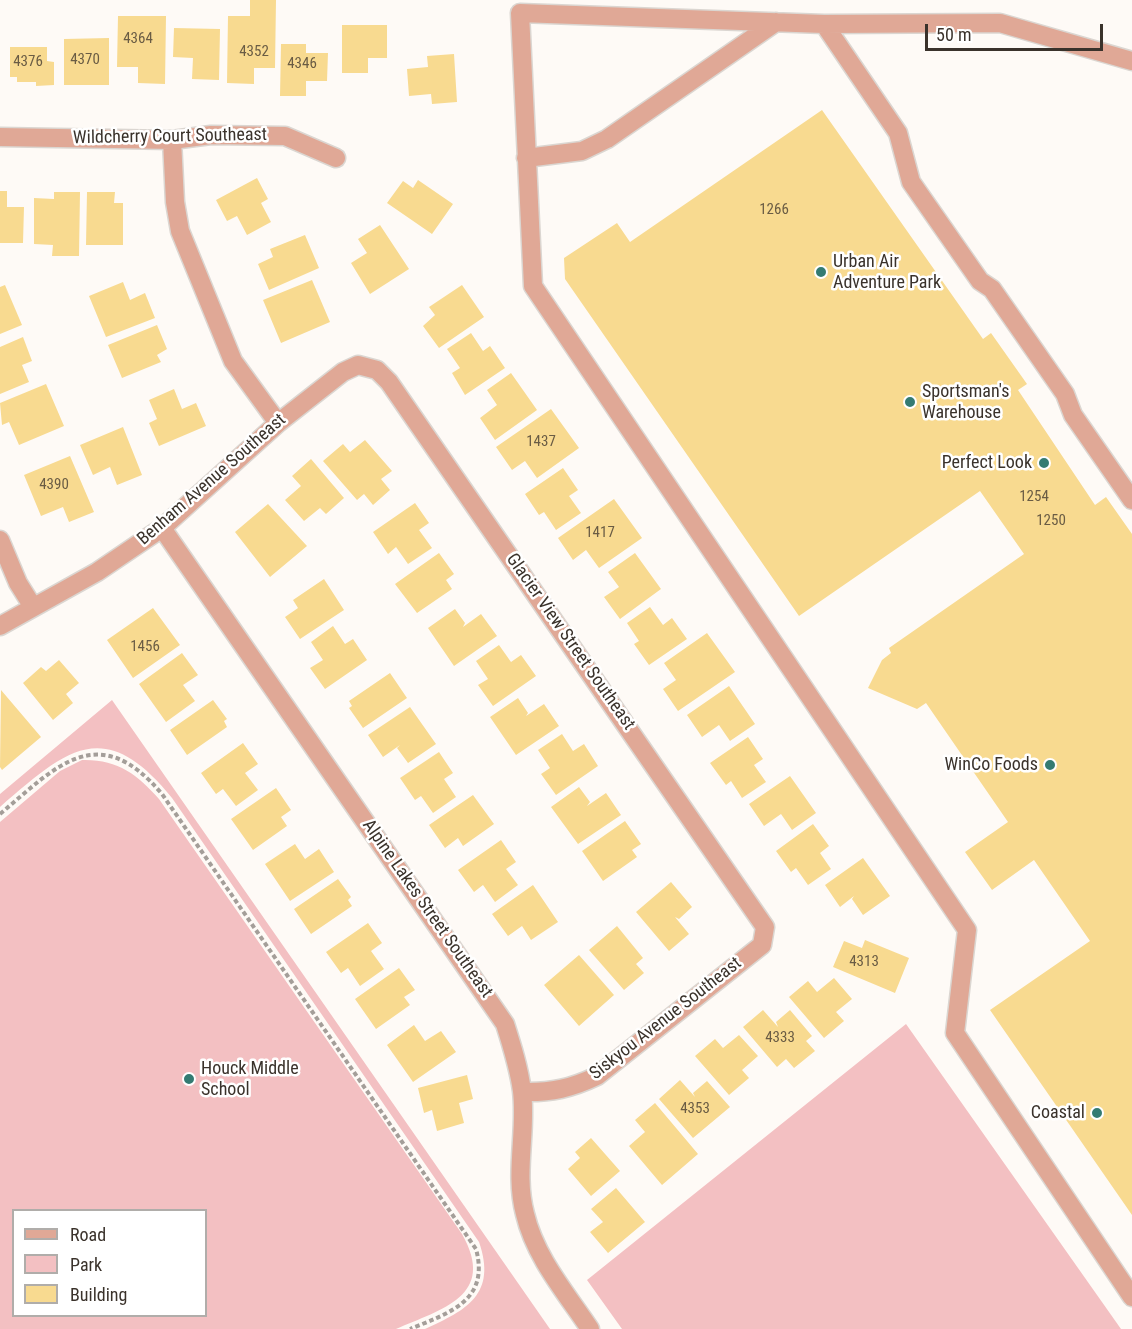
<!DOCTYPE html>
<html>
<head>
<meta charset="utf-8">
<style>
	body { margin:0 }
	#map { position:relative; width:1132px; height:1329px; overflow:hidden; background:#fefaf6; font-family:"Roboto Condensed",sans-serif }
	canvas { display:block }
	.legend { position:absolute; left:12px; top:1209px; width:195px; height:108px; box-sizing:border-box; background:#fff; border:2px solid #b0adaa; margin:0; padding:8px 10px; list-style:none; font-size:18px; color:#3a322b }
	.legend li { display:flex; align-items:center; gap:12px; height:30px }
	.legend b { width:30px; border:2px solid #b0adaa }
	.scale { position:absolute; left:925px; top:24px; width:178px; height:27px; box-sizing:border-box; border:3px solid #3a322b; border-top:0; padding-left:8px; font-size:18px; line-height:21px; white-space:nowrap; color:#3a322b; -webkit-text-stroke:4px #fff; paint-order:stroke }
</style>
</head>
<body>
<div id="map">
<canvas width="1132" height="1329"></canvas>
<ul class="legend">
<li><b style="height:8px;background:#e0a896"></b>Road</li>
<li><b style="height:16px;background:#f3c0c2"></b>Park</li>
<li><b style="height:16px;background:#f8da90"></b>Building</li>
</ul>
<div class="scale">50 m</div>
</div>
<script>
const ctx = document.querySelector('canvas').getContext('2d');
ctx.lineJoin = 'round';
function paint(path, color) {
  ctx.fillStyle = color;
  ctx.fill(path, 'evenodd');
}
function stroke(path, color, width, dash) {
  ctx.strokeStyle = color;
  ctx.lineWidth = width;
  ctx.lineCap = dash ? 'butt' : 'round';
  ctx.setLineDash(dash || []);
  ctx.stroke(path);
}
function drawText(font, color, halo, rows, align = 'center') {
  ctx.font = font + ' "Roboto Condensed",sans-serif';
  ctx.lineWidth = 5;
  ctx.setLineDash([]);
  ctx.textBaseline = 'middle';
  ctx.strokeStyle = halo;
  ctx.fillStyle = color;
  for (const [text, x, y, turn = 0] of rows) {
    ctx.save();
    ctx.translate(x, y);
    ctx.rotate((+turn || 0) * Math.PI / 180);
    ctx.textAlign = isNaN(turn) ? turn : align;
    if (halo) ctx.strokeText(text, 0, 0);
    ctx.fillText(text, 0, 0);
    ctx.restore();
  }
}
paint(new Path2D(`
	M112 700 550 1329H425C467 1310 497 1294 479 1242L172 798C104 714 66 750 0 807V794Z
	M82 760C117 759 137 774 159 799L462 1234C497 1296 442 1309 396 1329H0V822L60 771ZM14 1210H206V1316H14Z
	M906 1024 1121 1329H622L587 1280Z`), '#f3c0c2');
paint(new Path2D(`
	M250 0H276L275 68H254V84L227 83 228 16H250Z
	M118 16H166L165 84 138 83V67H117Z
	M342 25H387V58H368V73H342Z
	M174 28 220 29 219 80 192 79 193 58 173 57Z
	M109 38V85H64V39Z
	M281 44H306V53H328L327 81H306V96H280Z
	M10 47H47V61L54 62V85L36 86V82H17V77H10Z
	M454 54 457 102 432 104 431 94 409 96 407 69 428 67 427 56Z
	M822 110 983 339 991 333 1027 384 1018 390 1095 505 1106 497 1132 534V1215L990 1010 1090 941 1034 860 992 890 965 852 1008 822 926 703 917 709 868 688 882 660 891 653 889 648 1024 554 980 491 799 616 565 279 564 258 617 223 630 242Z
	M257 178 268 199 261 203 271 222 247 235 237 216 227 221 216 200Z
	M418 180 453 204 432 234 387 203 403 181 413 188Z
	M0 191H7V207H24L23 243H0Z
	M54 192H80L79 256H52L53 245 34 244V198L54 199Z
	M87 192H115L114 203H123V245H86Z
	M380 225 409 269 370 294 351 263 367 253 358 239Z
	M305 235 319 268 269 290 258 264 273 257 270 249Z
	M312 280 330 322 281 343 263 300Z
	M123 282 130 300 145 293 155 318 106 337 89 296Z
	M5 285 22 325 0 334V287Z
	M462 285 484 317 439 348 423 326 435 315 429 307Z
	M157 325 167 349 157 355 161 362 122 378 108 345Z
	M471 333 483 351 490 346 505 368 465 395 452 373 460 368 447 349Z
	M23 337 32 361 22 365 29 382 0 394V347Z
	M511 373 537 410 495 440 480 418 497 405 487 390Z
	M46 384 64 426 19 445 9 422 2 425 0 403Z
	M174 389 182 409 196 403 206 426 159 446 149 423 157 419 149 400Z
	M551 409 579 448 537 478 525 461 512 470 496 447Z
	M123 427 142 475 117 485 110 467 93 475 80 445Z
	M365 440 392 471 381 479 390 490 373 505 364 494 357 500 323 461 343 444 350 452Z
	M70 456 94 512 69 522 63 507 41 516 24 475Z
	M311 459 344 498 326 514 320 508 304 521 285 500 301 486 292 476Z
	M563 468 578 490 569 496 581 513 556 530 544 512 539 515 525 494Z
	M614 499 642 538 599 568 586 550 573 560 558 538Z
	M415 503 429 523 419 530 432 548 408 564 396 547 388 554 373 532Z
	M268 504 307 546 270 577 235 532Z
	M439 553 454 574 446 580 452 589 417 613 395 584Z
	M635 553 661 589 620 619 604 597 619 587 608 572Z
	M324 579 344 610 300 639 285 617 298 608 293 600Z
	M650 607 663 625 672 618 687 639 649 665 634 644 639 641 627 623Z
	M153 608 180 645 133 678 107 640Z
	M455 609 465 623 463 627 481 614 497 636 454 666 428 628Z
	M333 626 345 644 353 639 367 660 325 689 310 668 323 660 311 642Z
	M707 633 735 672 678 711 663 689 676 680 664 663Z
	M499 645 511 662 521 655 536 676 493 706 478 685 488 679 476 661Z
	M182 653 198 675 183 685 195 701 166 722 139 684Z
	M59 660 79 683 66 694 73 703 53 720 23 683 41 667 46 671Z
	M390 673 407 698 363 728 349 708 352 706 349 701Z
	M729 686 755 724 730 741 719 725 702 737 687 715Z
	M1 690 41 737 2 770 0 767Z
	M518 698 528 713 526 716 544 704 559 726 516 755 490 717Z
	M213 700 227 719 224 721 227 727 187 755 170 730Z
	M410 707 436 744 408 763 397 748 400 745 383 757 368 735Z
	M562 734 573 751 584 744 598 766 556 795 541 774 550 768 538 750Z
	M748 737 763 759 754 765 766 782 742 798 731 781 726 785 710 763Z
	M243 743 258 764 245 773 258 790 236 806 223 789 216 794 201 773Z
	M439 752 453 773 444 779 456 797 433 813 421 796 415 800 400 778Z
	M790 776 816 813 792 830 781 814 764 826 749 804Z
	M579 787 590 802 587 806 606 793 621 815 578 844 551 807Z
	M276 788 291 810 281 817 287 826 253 850 231 819Z
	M473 795 494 824 463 846 458 838 445 848 429 825Z
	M625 821 641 844 632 850 637 857 603 881 582 851Z
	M813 824 829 846 820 853 831 869 808 885 796 868 791 872 776 851Z
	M501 840 516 862 506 869 518 885 495 902 483 885 474 892 458 870Z
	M295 844 305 859 319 849 334 872 290 901 265 864Z
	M863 858 890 896 863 915 852 899 854 896 840 907 825 885Z
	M338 879 351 897 348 900 352 906 311 934 294 909Z
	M671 882 692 907 679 919 675 917 689 934 669 951 636 912Z
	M533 885 558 922 531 940 522 926 508 936 492 914Z
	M368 923 382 943 371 951 384 969 360 986 348 968 341 973 326 952Z
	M617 926 643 958 636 964 644 973 624 990 589 950Z
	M865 940 909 958 895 993 833 967 844 941 862 948Z
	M579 955 614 995 579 1026 544 985Z
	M399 968 415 990 404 997 410 1005 376 1029 355 999Z
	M834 978 852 999 836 1012 844 1021 824 1038 789 997 808 981 817 992Z
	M763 1010 778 1027 776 1022 790 1010 812 1036 806 1041 815 1051 794 1068 786 1059 777 1067 743 1027Z
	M414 1025 425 1041 441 1031 456 1052 413 1082 387 1045Z
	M739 1035 758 1056 742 1070 749 1078 729 1095 695 1056 715 1039 723 1048Z
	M467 1075 473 1099 459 1103 464 1123 437 1131 432 1110 424 1113 418 1088Z
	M680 1080 695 1097 693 1093 707 1081 730 1107 693 1138 659 1099Z
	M655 1103 698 1154 662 1185 629 1146 645 1132 635 1120Z
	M591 1138 620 1171 591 1196 568 1169 580 1158 575 1152Z
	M616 1188 645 1222 608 1253 590 1232 603 1222 591 1209Z`), '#f8da90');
const minor = new Path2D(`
	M824 24 898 133 911 182 980 281 992 289 1065 394 1073 415 1132 500
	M1132 61 1000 23 824 24 520 13 533 286 967 930 955 1033 1132 1297
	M0 137 172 140 211 135 285 136 336 158
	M172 140 175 202 180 231 233 361 278 423
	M526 158 582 151 607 139 776 22
	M162 528 505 1024C512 1046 519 1068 522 1091 527 1132 514 1173 525 1214 535 1257 566 1293 590 1329
	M0 540 18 583 33 607
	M0 626 97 572 162 528 278 423 343 372 358 365 377 370 389 382 765 927 762 945 597 1076C572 1088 551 1093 522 1092`);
stroke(minor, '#dbd6d1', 21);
stroke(new Path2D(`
	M0 814C56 767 98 718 162 794L476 1249C490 1301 449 1313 410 1329`), '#a49e99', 4, [4.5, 3]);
stroke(minor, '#e0a896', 18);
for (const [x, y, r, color] of [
	[821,272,6,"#347b72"],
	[910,402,6,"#347b72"],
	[1044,463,6,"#347b72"],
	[1050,765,6,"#347b72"],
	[189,1079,6,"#347b72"],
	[1097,1113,6,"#347b72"]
]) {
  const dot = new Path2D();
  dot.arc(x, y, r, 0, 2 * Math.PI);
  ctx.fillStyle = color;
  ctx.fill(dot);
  stroke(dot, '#fff', 2);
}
drawText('15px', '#6a5c44', null, [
	["4364",138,39],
	["4352",254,52],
	["4370",85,60],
	["4376",28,62],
	["4346",302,64],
	["1266",774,210],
	["1437",541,442],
	["4390",54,485],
	["1254",1034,497],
	["1250",1051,521],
	["1417",600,533],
	["1456",145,647],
	["4313",864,962],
	["4333",780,1038],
	["4353",695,1109]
]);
drawText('18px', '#3a322b', '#fff', [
	["Wildcherry Court Southeast",170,137,-1],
	["Benham Avenue Southeast",212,480,-41],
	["Glacier View Street Southeast",570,642,55],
	["Alpine Lakes Street Southeast",427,909,55],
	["Siskyou Avenue Southeast",666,1019,-38]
]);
drawText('18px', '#3a322b', '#fff', [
	["Urban Air",833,262],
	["Adventure Park",833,283],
	["Sportsman's",922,392],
	["Warehouse",922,413],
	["Perfect Look",1032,463,"right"],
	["WinCo Foods",1038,765,"right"],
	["Houck Middle",201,1069],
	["School",201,1090],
	["Coastal",1085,1113,"right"]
], 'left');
</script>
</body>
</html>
